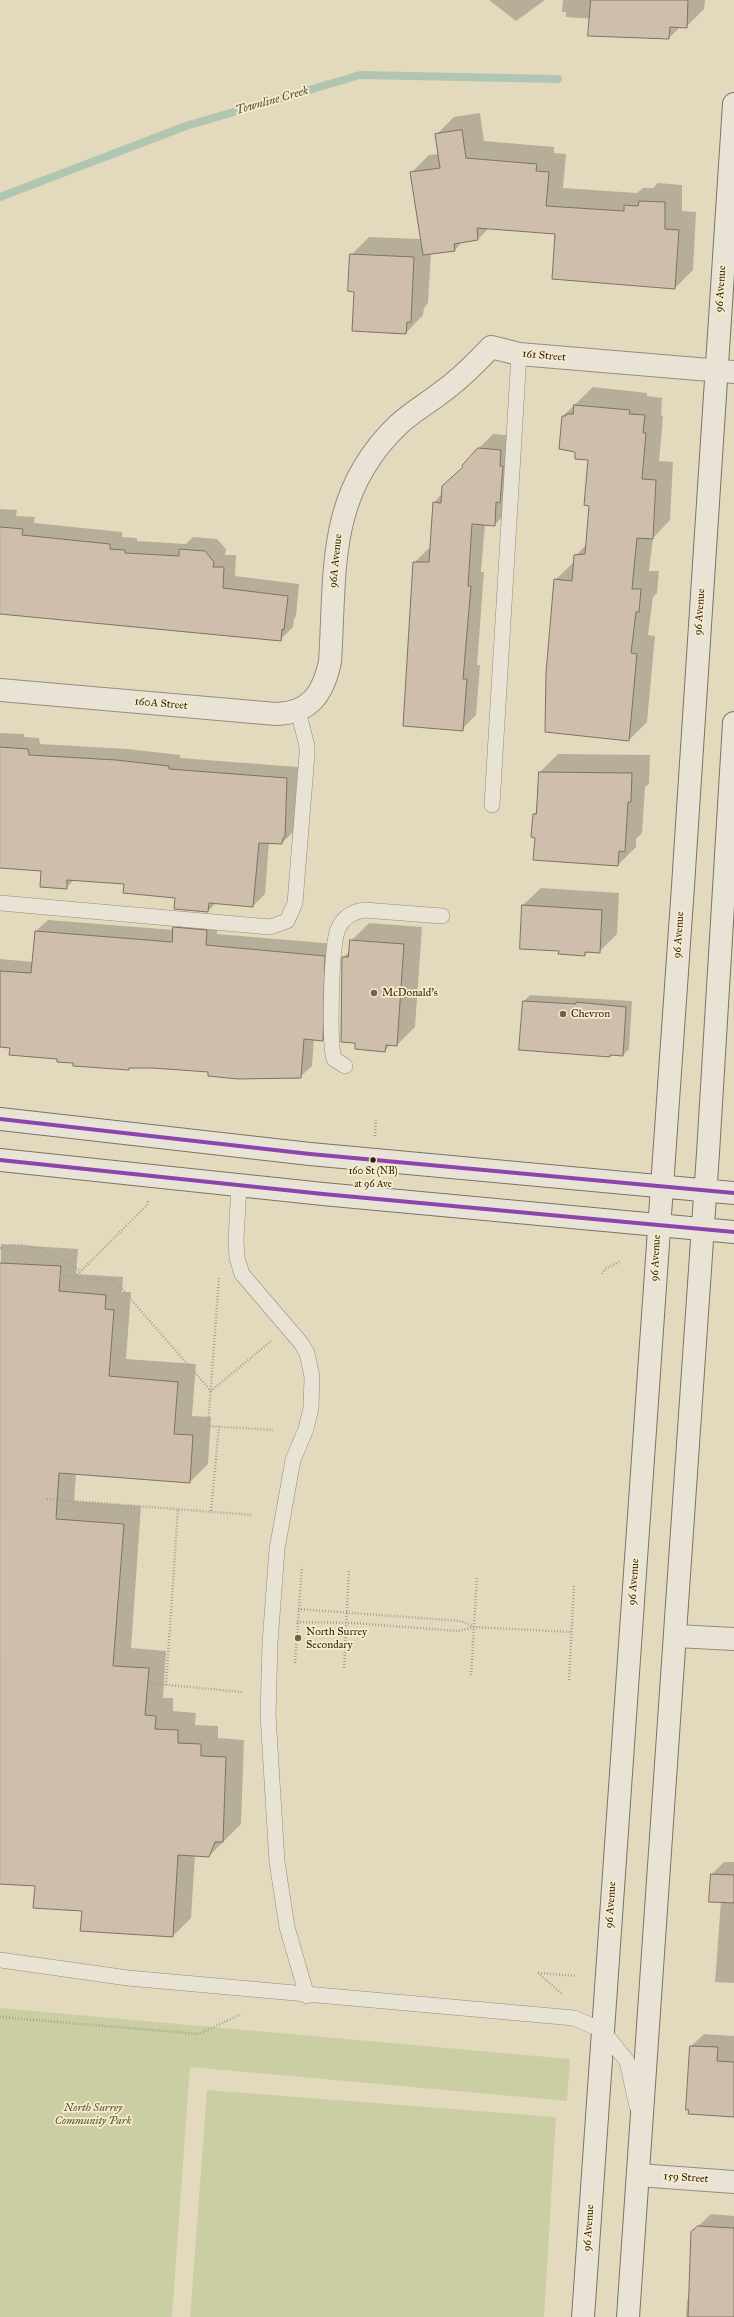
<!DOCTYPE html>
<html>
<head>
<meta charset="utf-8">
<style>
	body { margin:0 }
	canvas { display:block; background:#e3dabe }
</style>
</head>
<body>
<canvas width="734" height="2317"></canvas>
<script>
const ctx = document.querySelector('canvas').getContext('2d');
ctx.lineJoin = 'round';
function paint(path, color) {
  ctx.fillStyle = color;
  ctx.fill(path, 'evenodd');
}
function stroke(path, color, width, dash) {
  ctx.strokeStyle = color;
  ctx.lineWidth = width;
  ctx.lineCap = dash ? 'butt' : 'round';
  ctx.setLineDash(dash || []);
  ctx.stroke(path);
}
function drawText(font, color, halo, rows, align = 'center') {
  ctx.font = font + ' "IM FELL Great Primer",serif';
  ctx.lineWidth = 3.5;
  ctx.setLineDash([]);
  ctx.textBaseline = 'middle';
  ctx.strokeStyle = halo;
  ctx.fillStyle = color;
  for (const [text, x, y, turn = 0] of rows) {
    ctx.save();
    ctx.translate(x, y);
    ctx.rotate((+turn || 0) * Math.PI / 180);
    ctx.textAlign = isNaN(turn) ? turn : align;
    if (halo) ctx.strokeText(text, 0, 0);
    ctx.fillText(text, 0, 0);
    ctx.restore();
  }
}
paint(new Path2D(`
	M0 2008 570 2059 567 2101 190 2067 172 2317H0Z
	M207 2090 556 2117 544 2317H190Z`), '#cbcea3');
paint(new Path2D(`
	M489 0H545L516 21Z
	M563 0H612L595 19 566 17V12H562Z
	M636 0H705L704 9 686 27H680L669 38Z
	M480 113 484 141 554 147V153L566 154 563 188 637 193 643 188H653L658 183 682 185V211L696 212 693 270 675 288 556 234 489 228 478 239 462 242 455 250 431 253 428 303 424 308 423 315 406 333 355 291 351 255 369 237 421 239 411 173 429 155 439 154 436 135 454 117Z
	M593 387 647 393V396L662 398 661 415 663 416 659 461 673 462 670 520 653 538 649 571H659L657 593 653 597 648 635 655 636 647 722 629 740 546 731 555 580 574 562 575 556 587 544 590 505 589 460 576 451 563 416Z
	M493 434 515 436 509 511 494 525 485 524 481 572H484L477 665H480L476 715 462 729 414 563 428 549H431L434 503 478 449Z
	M0 509 17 510 16 516 35 517 34 523 122 532V537L137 538V541L186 544 193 537 217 539 226 549 225 555H236L235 576 299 584 296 616 294 619 293 627 280 640 95 623V621L0 614Z
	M0 733 24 734V737L39 738 40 744 128 749 180 755V758L298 767 293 832 282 843 269 842 265 894 253 906 216 903 208 911 176 897 125 883 75 879 66 888 42 870 0 867Z
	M558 754 650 755 649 784 645 787 642 833 636 839V847L618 865 536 837 534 814 538 810 540 772Z
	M541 888 619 893 617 934 599 952 588 951 585 955 560 950 523 905Z
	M186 916 218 919 217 934 336 944 334 1028 323 1040 314 1039 312 1066 300 1077 153 1067H131L129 1069 74 1062 11 1047 0 1046V959L34 962 36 931 48 920 174 930Z
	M369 923 422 927 415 1027 397 1045 391 1044 385 1051 343 957 349 952 351 941Z
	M530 995 632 1001 629 1049 623 1055 611 1054 609 1056 521 1049 524 1001Z
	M1 1244 78 1249 76 1274 123 1277 122 1292H131L126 1359 196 1364 192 1416 211 1417 208 1464 190 1482 76 1474 74 1501 141 1506 131 1648 166 1651 163 1698H173V1711L196 1713 195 1725 218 1726V1738L244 1740 241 1824 209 1856 195 1855 191 1918 173 1936 83 1910 36 1885 0 1883Z
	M724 1862H734V1983L715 1982 721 1901H710L712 1874Z
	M704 2034 734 2036V2116L687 2109 691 2046Z
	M711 2214 734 2216V2317H686L687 2300 690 2298 692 2232Z`), '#0003');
stroke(new Path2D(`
	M0 197 186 126 360 75 558 79`), '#b1c6b2', 8);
const building = new Path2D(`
	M591 0H688L687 28 670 27 669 39 588 36Z
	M462 130 466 158 537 164 536 171 549 172 546 206 624 211V205L638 206 639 201 665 202V229L679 230 675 289 552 279 555 234 477 228 478 240 454 244 455 251 423 255 410 172 440 168 435 134Z
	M350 254 414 257 411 322H407L406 334 352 331 354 292 348 291Z
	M574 405 630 410 629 414 645 415 643 433H646L642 479 656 480 653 539 637 538 632 589H641L639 612H636L631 653 637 654 629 741 545 732 546 673 554 579 572 581 574 555 585 554 589 506 584 505 588 460 575 459V452L559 449 562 416H566V414H573Z
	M478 448 501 450 500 466H503L500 503 496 502 495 526 472 524 468 586H471L463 679H467L463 731 403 726 413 562H429L433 502 441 503 442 486 463 467 462 466Z
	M0 527 23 529 22 535 110 544V549L125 550V553L179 556V549L205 551 214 562 213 567H224L223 588 288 596 284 630 282 629 281 641 0 614Z
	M0 747 28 749 29 755 116 760 169 766V769L287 778 285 837 283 838 282 844 259 843 253 907 209 903 208 912 174 909 175 898 123 893 124 884 67 880V889L40 887 41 871 0 868Z
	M539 772 632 773 631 802H628L625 852 619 851 618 866 533 860 535 838 531 837 533 814H536Z
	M522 905 602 910 600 953 585 952V956L558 954 559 951 520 949Z
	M173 927 207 930 206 945 325 956 323 1041 304 1039 301 1078 238 1079 208 1076V1072L153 1068H129V1070L73 1066V1063L57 1062V1059L9 1055 10 1048 0 1047V971L31 973 35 931 172 942Z
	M350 940 404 944 397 1046 386 1045 385 1052 355 1049V1043L341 1042 342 957H348Z
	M523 1001 576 1004V1002L626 1007 623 1056 610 1055V1057L519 1050Z
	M0 1263 61 1266 59 1291 106 1295 105 1309 114 1310 109 1376 178 1382 174 1434 193 1435 190 1483 59 1473 56 1519 124 1524 113 1666 149 1668 145 1715 156 1716 155 1729 178 1730V1743L201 1744V1756L226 1757 223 1842H215L209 1857 178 1855 173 1937 80 1931 82 1911 33 1908 35 1886 0 1884Z
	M711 1874 734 1875V1903L709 1902Z
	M690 2046 718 2047 717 2061 734 2062V2117L688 2114 689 2110H686Z
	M698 2226 734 2228V2317H688L691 2232Z`);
paint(building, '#cebeab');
stroke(building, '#7a7464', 1);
const lane = new Path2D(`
	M492 805 519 354
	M0 903 270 927 287 921 295 903 307 754V746L298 711
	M345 1066 334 1059C329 1041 331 945 338 929 343 917 352 912 364 910L442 916
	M239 1185 236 1240 237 1258 242 1274 301 1343 307 1353 312 1377 311 1408 306 1429 293 1460 277 1549 270 1643 268 1715 277 1862 287 1927 307 1996
	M0 1960 128 1978 574 2018 602 2030 627 2061 637 2106`);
const street = new Path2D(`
	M0 690 276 714C310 713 323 694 330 662 336 571 326 494 398 425 412 412 428 403 442 392 460 379 476 363 491 347L519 354 734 372
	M676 1636 734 1639
	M638 2175 734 2182`);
const secondary = new Path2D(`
	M0 1119 310 1154 734 1193
	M0 1160 323 1194 734 1232
	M583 2317 683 886 734 104
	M628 2317 708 1153 734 723`);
stroke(lane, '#938c7c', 16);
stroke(street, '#938c7c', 24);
stroke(secondary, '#7a7464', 24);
stroke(new Path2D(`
	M375 1136 376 1118
	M0 1248C29 1237 57 1257 81 1271
	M602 1274 605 1269 621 1261
	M60 1276 114 1280 211 1391 271 1341
	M75 1277 148 1204V1200
	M219 1278 208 1426 273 1430
	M47 1499 253 1515
	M211 1511 219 1426
	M298 1609 461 1621 474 1627 571 1632
	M297 1622 353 1623 459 1631 474 1627
	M295 1663 302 1567
	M344 1668 349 1571
	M471 1675 477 1577
	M569 1680 574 1585
	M148 1683 242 1692
	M166 1685 178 1509
	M538 1973 562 1994
	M538 1973 577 1976
	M0 2017 199 2034 241 2014`), '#a5a094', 2.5, [1, 2]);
stroke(lane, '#e8e3d5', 15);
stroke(street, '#e8e3d5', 22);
stroke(secondary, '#e8e3d5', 22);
stroke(new Path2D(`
	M0 1119 310 1154 734 1193
	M0 1160 323 1194 734 1232`), '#8e44ad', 4);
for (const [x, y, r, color] of [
	[374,993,4,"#6d614f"],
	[563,1014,4,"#6d614f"],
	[373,1160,3.5,"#2d2013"],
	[298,1638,4,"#6d614f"]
]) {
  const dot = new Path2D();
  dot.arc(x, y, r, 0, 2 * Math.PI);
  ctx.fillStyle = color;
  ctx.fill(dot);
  stroke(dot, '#f7eccb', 1.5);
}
drawText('10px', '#2d2013', '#f7eccb', [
	["160 St (NB)",373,1172],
	["at 96 Ave",373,1185]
]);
drawText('11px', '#2d2013', '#f7eccb', [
	["96 Avenue",721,289,-86],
	["161 Street",544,356,5],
	["96A Avenue",336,561,-84],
	["96 Avenue",700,612,-86],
	["160A Street",161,704,5],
	["96 Avenue",679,935,-86],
	["96 Avenue",656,1258,-87],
	["96 Avenue",634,1582,-86],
	["96 Avenue",611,1905,-86],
	["159 Street",686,2178,4],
	["96 Avenue",589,2228,-86]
]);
drawText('11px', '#2d2013', '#f7eccb', [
	["McDonald's",382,993],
	["Chevron",571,1014],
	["North Surrey",306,1632],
	["Secondary",306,1645]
], 'left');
drawText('italic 11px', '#575138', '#f7eccb', [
	["North Surrey",93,2108],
	["Community Park",93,2121]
]);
drawText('italic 12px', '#4e4f41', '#f7eccb', [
	["Townline Creek",272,101,-16]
]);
</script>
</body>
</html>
